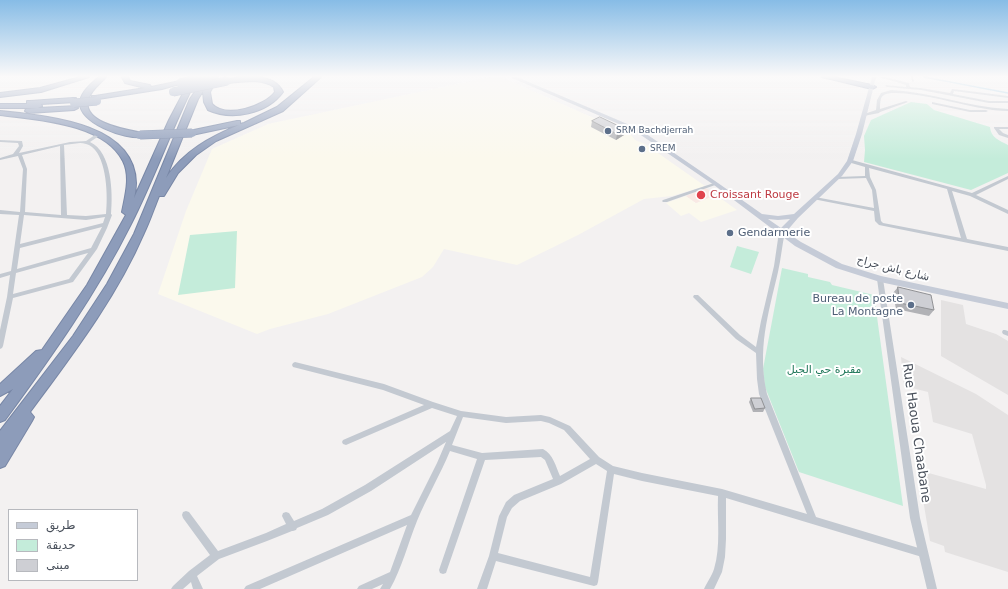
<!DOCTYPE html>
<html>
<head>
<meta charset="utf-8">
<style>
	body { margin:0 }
	#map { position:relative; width:1008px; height:589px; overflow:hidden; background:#f3f1f1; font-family:"DejaVu Sans","Noto Sans Arabic",sans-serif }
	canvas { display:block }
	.legend { position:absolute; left:8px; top:509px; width:130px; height:72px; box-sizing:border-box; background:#fff; border:1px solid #b7b9be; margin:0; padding:5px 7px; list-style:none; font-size:12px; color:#4a515c }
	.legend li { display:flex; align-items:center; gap:8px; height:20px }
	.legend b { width:20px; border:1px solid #b7b9be }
</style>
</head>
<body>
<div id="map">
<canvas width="1008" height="589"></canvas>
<ul class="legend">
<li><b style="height:5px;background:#c5cbd7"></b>طريق</li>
<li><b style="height:11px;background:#c4ecda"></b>حديقة</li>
<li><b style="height:11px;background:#cecfd4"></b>مبنى</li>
</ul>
</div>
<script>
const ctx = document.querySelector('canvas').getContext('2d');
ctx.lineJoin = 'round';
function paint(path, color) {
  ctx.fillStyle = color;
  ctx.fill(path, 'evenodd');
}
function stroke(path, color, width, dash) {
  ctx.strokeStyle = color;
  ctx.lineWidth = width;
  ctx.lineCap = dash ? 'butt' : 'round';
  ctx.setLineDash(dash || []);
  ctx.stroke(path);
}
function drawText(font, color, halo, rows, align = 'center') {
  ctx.font = font + ' "DejaVu Sans","Noto Sans Arabic",sans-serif';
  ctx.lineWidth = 4;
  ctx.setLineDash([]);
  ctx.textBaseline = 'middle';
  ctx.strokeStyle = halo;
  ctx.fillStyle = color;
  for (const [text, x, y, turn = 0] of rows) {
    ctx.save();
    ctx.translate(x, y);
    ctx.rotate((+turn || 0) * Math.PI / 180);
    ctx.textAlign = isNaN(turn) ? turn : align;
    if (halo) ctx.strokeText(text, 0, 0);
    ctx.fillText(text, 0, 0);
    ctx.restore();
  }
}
paint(new Path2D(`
	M490 77H501L630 134 635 140 645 144 705 186 672 196 644 199 578 235 517 265 444 249 433 267 422 277 328 314 270 329 257 334 158 294 186 211 212 149 268 124Z
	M716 195 737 210 701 222 689 213 681 216 666 203 686 196 696 203Z`), '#fbf9ed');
paint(new Path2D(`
	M941 300 963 305 966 324 996 334 1008 341V395L941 356Z
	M901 357 976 394 1008 415V572L945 552 944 546 930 541 918 470 986 489V485L972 434 933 422 928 392 904 386Z`), '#e4e2e2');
paint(new Path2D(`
	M706 188 716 195 696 203 686 196Z`), '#f9e9e4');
paint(new Path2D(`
	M911 102 927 104 934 110 990 127C991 138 999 140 1008 145V173L971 190 864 162 865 150 864 136 871 120Z
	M237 231 235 288 178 295 190 235Z
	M737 246 759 252 751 274 730 267Z
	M782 268 808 274V277L830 282 832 285 874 295 903 506 799 472 765 387 763 369Z`), '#c4ecda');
stroke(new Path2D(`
	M924 77 1008 93`), '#95c7e4', 1.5);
const motorway = new Path2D(`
	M80 77H89L41 92 0 97V93L40 88Z
	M99 77H106C100 84 92 89 89 98 79 123 128 130 143 133V137C126 140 77 123 80 101 82 91 92 83 99 77Z
	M122 77H128L130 81 150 85 151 87 180 81 183 83 162 89 92 100V96H95L145 88 125 83Z
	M206 77 209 79 204 88 212 77H218L210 92 212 104C226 119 265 106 275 92L274 87C261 78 242 82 227 83L225 82V80C242 76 274 72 283 92 267 114 232 121 208 110L204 102 203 91 198 99 166 178C184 151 210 137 239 125L192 135 188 133 189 131 237 121H240V124L244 123 277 107 314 77H321L283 111 216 141 196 155 178 173 164 196H159C154 208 150 221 144 233 116 298 72 355 30 412L34 417 32 421 5 466 0 468V431L73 336 107 284 134 234 190 99 204 78Z
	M822 77H833L872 85 876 87 872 89Z
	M193 78 196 80C172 127 155 177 131 224 96 294 51 357 5 420L0 422V406L13 389 0 396V384L36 351 42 350 87 285 126 215 122 212C125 196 131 177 123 161 104 123 37 120 0 115V111C45 116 135 122 136 183 136 188 135 194 134 198L169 120 190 80Z
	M73 98H76V102L41 104 42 106 38 108 77 106 78 108 74 110 29 113 25 111 26 109 37 108H0V104H27V101H30Z`);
stroke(motorway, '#7887a6', 2);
paint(new Path2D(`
	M879 77H884L909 83 910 87 921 88 950 93 952 89H953L1008 96V98L954 91 953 94 989 101H1008V103H989L921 90 887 87 885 86 886 85 906 87V85Z
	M891 90C931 92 968 107 1008 109V111C999 111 990 110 981 108 963 105 897 87 884 95 880 97 880 104 880 109L906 101 908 102 880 112 879 113 864 116V114L876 110 877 100 881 93Z
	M932 102 970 110H986L988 111 986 112H970L932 104Z
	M994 127H1008V129H999L1003 133 1008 135V138L999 135 994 128Z
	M98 133 102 134 90 142C112 152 113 193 111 214L112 215 107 228 97 249 73 282 13 298 3 346 2 348 0 349V330L7 297 10 275 0 278V274L11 271 19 215 0 214V210L20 212 23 169 18 156 0 160V158L13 154 19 146 18 143 0 142V140L22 141 23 146 19 153 70 142 86 141ZM80 143C84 143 88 144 92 147 107 159 108 196 106 214L86 216 67 215 64 145ZM60 146 61 215 25 212 27 169 22 155ZM24 215 86 220 105 217 103 223 20 244ZM102 227 91 248 17 269 20 248ZM88 253 69 279 13 294 16 273Z
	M848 160H852L972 193 1008 176V179L976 195 1008 210V214L970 196 952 191 967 239 1008 247V251L879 225 875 221 874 211 813 199V198L815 197 874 208 872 190 866 178 837 179 835 178 837 177 865 176V167L848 162ZM869 168 947 189 961 238 883 223 881 221 876 190 870 177Z
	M714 183H716L718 184 667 202H663L662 201 663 200Z
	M782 230 785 232C782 245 781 259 778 272 768 315 757 349 767 394L816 517 922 549 925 550 926 553 925 556 922 557 726 498V539L725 557 722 572 714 589H704C707 582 712 576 714 569 721 546 717 520 718 496L642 481 614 474 598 582 597 585 594 586 496 561 487 589H477L489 556 499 516 506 502 514 495 553 479 545 460 541 457 485 460 447 570 446 573 443 574 440 573 439 570 477 459 450 451C440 475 427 497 417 521 408 543 402 568 390 589H380L383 584 372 589H357L359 586 390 572 407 525 260 589H244L246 586 411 515 437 463 446 442 371 491 328 515 297 528 296 530 293 531H292L267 541 219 559 197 576 203 589H193L191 582 183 589H171L173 586 189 571 210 555 183 518 182 515 183 512 186 511 189 512 218 551 266 533 286 524 282 516 283 513 286 512 289 513 294 521 322 509 365 485 450 431 457 416 432 408 346 445 343 444 342 442 343 440 424 405 383 390 293 367 292 365 293 363 295 362 384 384 433 402 461 411 506 417 541 415 550 417 570 426 599 457 613 466 642 473 722 489 807 514 759 394 757 379 756 353 736 339 693 297 694 295H698L740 335 756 347 761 321 774 266 779 232ZM463 417 506 423 541 421 549 423 564 430 590 459 560 476C556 467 553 454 543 449L482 453 452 445ZM596 464 607 471 590 577 498 553 507 517 512 508 520 501 561 484Z
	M1003 330H1005L1008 331V336L1003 334 1002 332Z`), '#c3c9d1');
paint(new Path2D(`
	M878 277H880L883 279 920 518 937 589H927L910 518 877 279Z`), '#c3c9d1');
paint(new Path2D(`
	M512 77H517L639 129 718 183 762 214 778 216 794 214 838 174 847 161 856 134 872 77H876L862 134 853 161 842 176 798 218 786 232 801 242 842 264 881 276 1008 303V309L880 282 836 268 795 246 714 185 635 131 512 78ZM768 219 778 220 790 219 781 228Z`), '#c5cbd7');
paint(motorway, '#8d9cba');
stroke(new Path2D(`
	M912 77 913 81`), '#b3b5ba', 1.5);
const motorwayBridge = new Path2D(`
	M180 83 209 77
	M173 92 227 81
	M74 103 97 101
	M140 135 192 133`);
stroke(motorwayBridge, '#7887a6', 9, []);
stroke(motorwayBridge, '#8d9cba', 8);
paint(new Path2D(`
	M592 121 624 135 616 140 591 127Z
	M898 287 934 310 929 316 896 309 893 293Z
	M751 398 765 408 763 412H753L749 402Z`), '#b1b2b6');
paint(new Path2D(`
	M625 129 624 135 616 140 617 134Z`), '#909194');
const building = new Path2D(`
	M600 117 625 129 617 134 592 121Z
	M898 287 931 295 934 310 900 303Z
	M751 398H761L765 408 755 409Z`);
paint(building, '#cecfd4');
stroke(building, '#909194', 1);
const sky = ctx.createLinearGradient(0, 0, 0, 159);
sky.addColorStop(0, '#87bce6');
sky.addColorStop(0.48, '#faf9f9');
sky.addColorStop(1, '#faf9f900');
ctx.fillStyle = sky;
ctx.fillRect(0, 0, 1008, 159);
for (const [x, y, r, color] of [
	[608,131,4,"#5c6f8a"],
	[642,149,4,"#5c6f8a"],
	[701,195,5,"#e0444e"],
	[730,233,4,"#5c6f8a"],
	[911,305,4,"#5c6f8a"]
]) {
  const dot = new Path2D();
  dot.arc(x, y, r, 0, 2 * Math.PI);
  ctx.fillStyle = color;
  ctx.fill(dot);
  stroke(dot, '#fff', 1.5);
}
drawText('9px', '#4e5e75', '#fff', [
	["SRM Bachdjerrah",616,131],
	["SREM",650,149]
], 'left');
drawText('11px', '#be3a42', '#fff', [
	["Croissant Rouge",710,195]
], 'left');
drawText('11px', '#4e5e75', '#fff', [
	["Gendarmerie",738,233],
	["Bureau de poste",903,299,"right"],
	["La Montagne",903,312,"right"]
], 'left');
drawText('11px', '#4a515c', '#fff', [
	["شارع باش جراح",893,269,14]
]);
drawText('11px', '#20785a', '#fff', [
	["مقبرة حي الجبل",824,370]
]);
drawText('13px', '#4a515c', '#fff', [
	["Rue Haoua Chaabane",916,433,82]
]);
</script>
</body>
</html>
